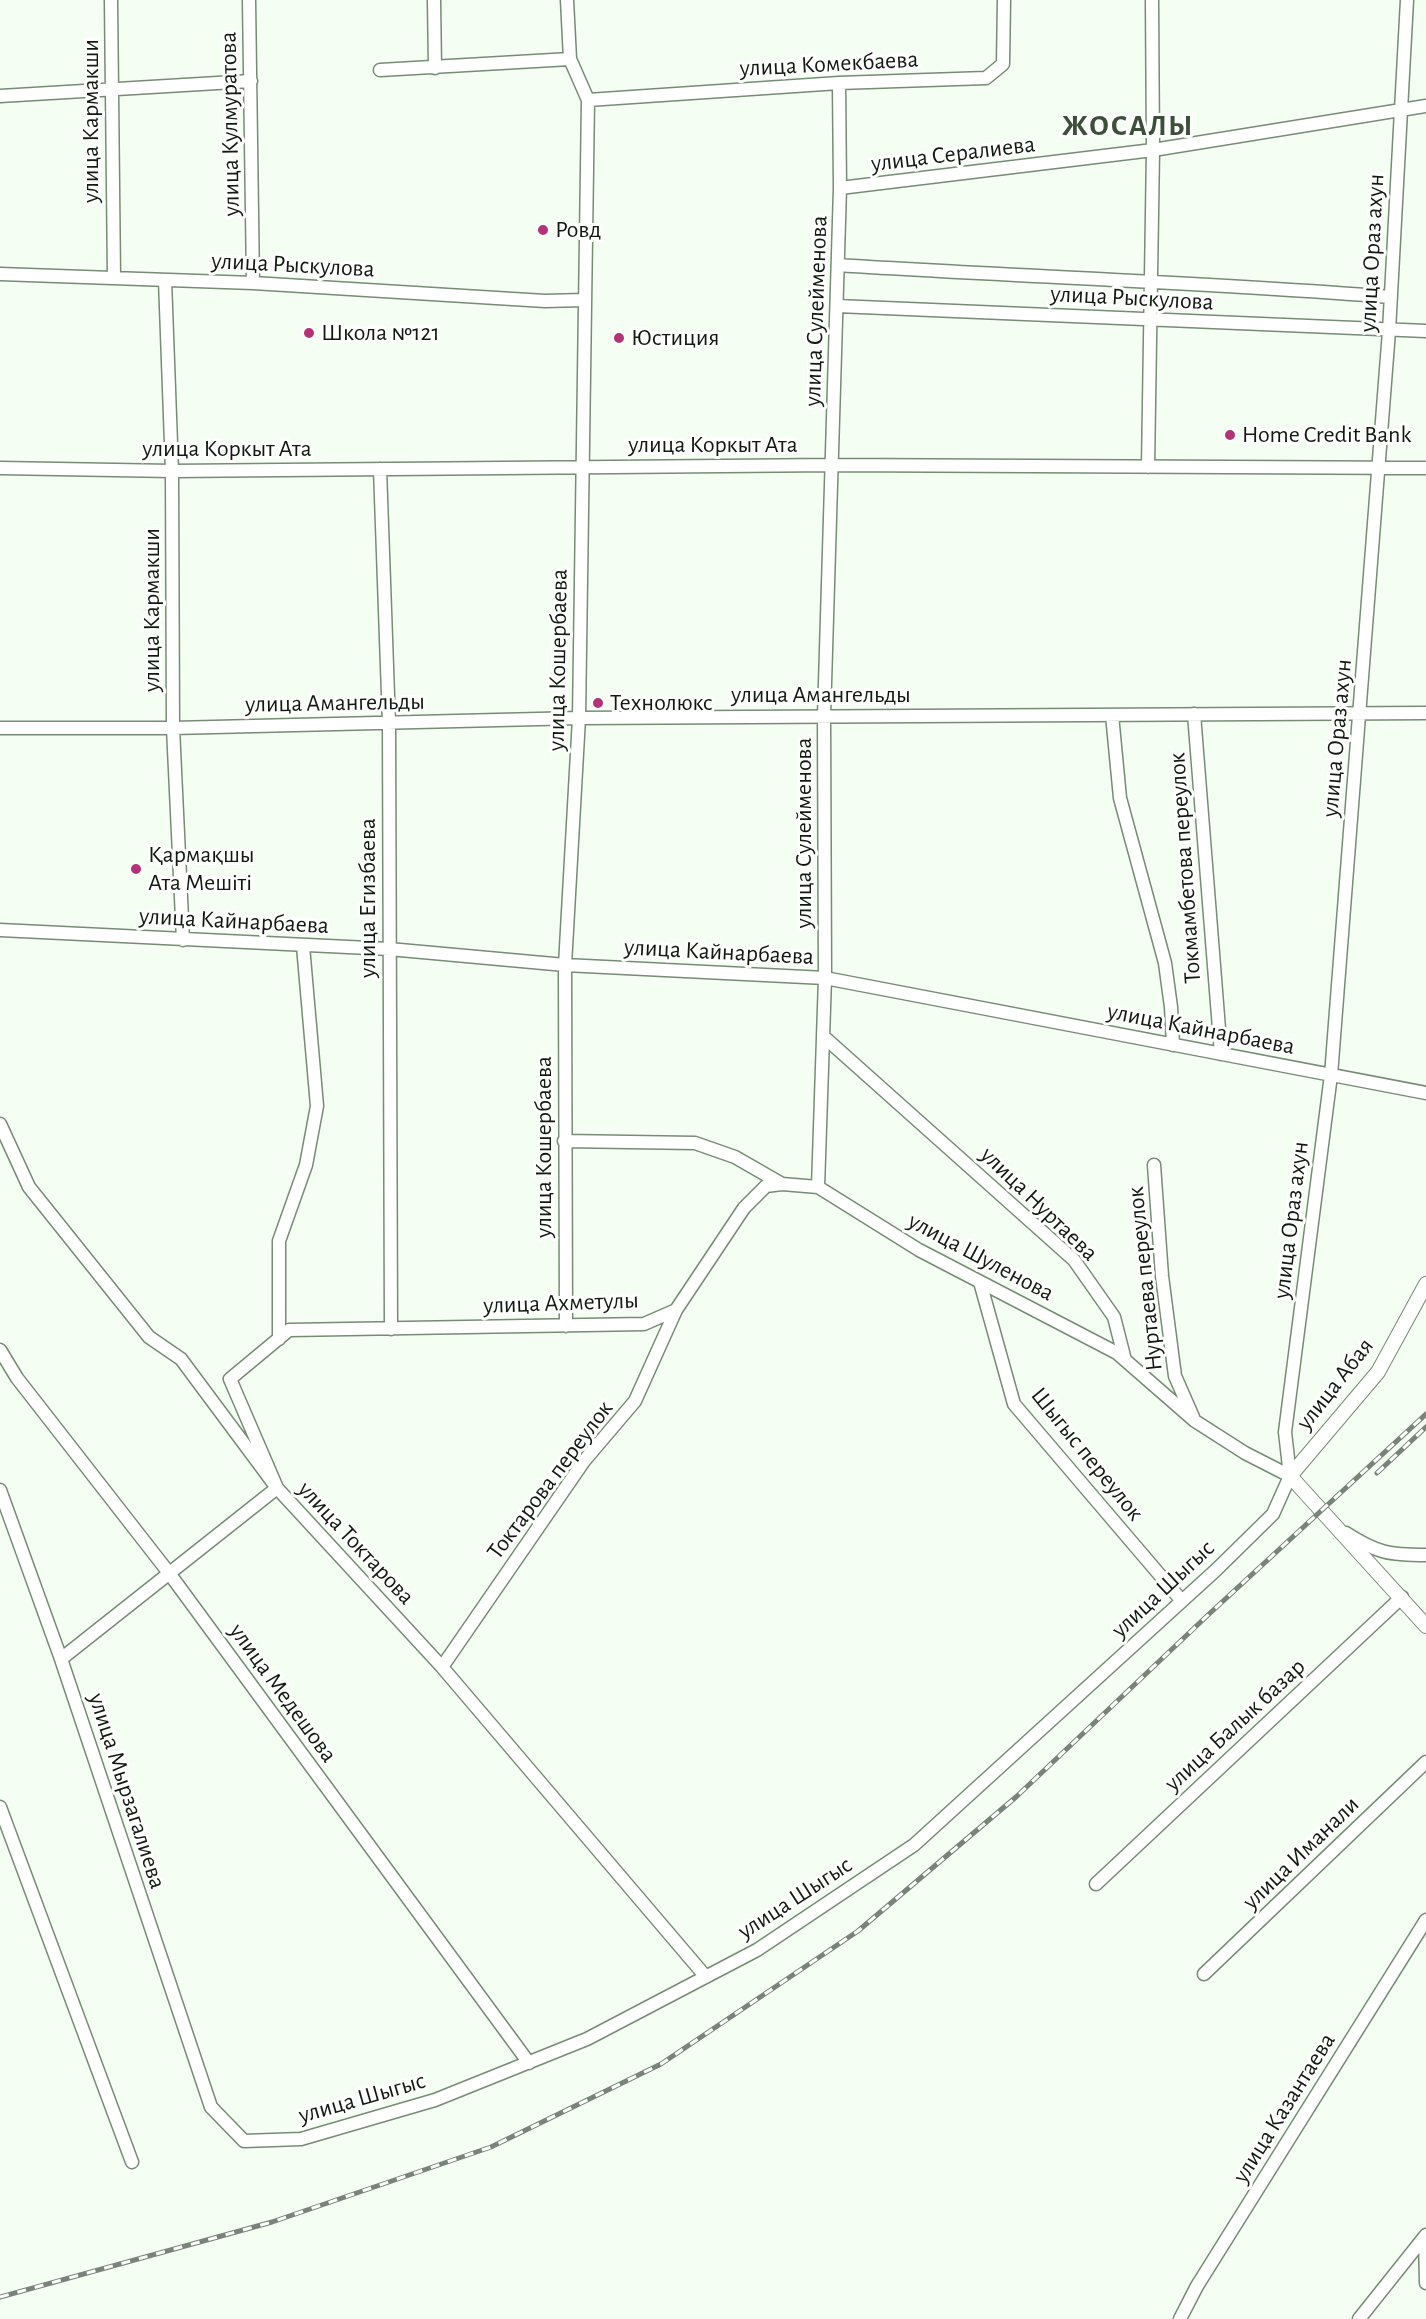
<!DOCTYPE html>
<html>
<head>
<meta charset="utf-8">
<style>
	body { margin:0 }
	canvas { display:block; background:#f5fef3 }
</style>
</head>
<body>
<canvas width="1426" height="2319"></canvas>
<script>
const ctx = document.querySelector('canvas').getContext('2d');
ctx.lineJoin = 'round';
function stroke(path, color, width, dash) {
  ctx.strokeStyle = color;
  ctx.lineWidth = width;
  ctx.lineCap = dash ? 'butt' : 'round';
  ctx.setLineDash(dash || []);
  ctx.stroke(path);
}
function drawText(font, color, halo, rows, align = 'center') {
  ctx.font = font + ' "Alegreya Sans",sans-serif';
  ctx.lineWidth = 6;
  ctx.setLineDash([]);
  ctx.textBaseline = 'middle';
  ctx.strokeStyle = halo;
  ctx.fillStyle = color;
  for (const [text, x, y, turn = 0] of rows) {
    ctx.save();
    ctx.translate(x, y);
    ctx.rotate((+turn || 0) * Math.PI / 180);
    ctx.textAlign = isNaN(turn) ? turn : align;
    if (halo) ctx.strokeText(text, 0, 0);
    ctx.fillText(text, 0, 0);
    ctx.restore();
  }
}
const minor = new Path2D(`
	M111 0 114 278
	M249 0 253 283
	M434 0 435 68
	M380 70 570 59
	M0 96 251 81
	M588 100 839 83 986 78 1003 64 1004 0
	M840 188 1153 150 1426 106
	M838 265C1022 277 1207 282 1391 297
	M0 274 253 283 545 301 584 300
	M165 280 172 471 173 728 183 940
	M837 306 1426 331
	M1148 467 1153 150 1152 0
	M0 468 172 471 833 465 1426 468
	M380 469 389 723 391 1329
	M1194 714 1221 1054
	M1112 715 1120 798 1165 963 1171 1007 1173 1045
	M0 728H173L579 718 1426 713
	M0 930 389 949 565 965 825 978 1426 1093
	M823 1036 1074 1260 1114 1317 1125 1360
	M0 1124 29 1187 149 1337 181 1359 277 1488 442 1667 706 1977
	M564 1141 695 1143 735 1157 782 1184
	M1154 1165 1162 1276 1175 1376 1193 1417
	M818 1187 825 978 824 716 840 188 839 83
	M980 1282 1014 1404 1182 1601
	M566 1326 565 965 579 718 588 100 570 59 567 0
	M279 1339V1241L306 1165 317 1106 303 946
	M0 1350 17 1378 169 1573 529 2063
	M1290 1476 1285 1432 1331 1075 1389 331 1407 0
	M0 1490 61 1659 211 2107 244 2141 301 2139 435 2100 587 2039 757 1950 914 1845 1216 1570 1273 1514 1290 1476
	M1346 1533C1377 1553 1389 1555 1426 1555
	M61 1659 277 1488 230 1379 289 1330 644 1324 676 1310 744 1208 766 1186 782 1184 818 1187 919 1250 1117 1353 1195 1421 1245 1453 1290 1476
	M442 1667 584 1461 635 1401 676 1310
	M0 1807 132 2162
	M1096 1884 1402 1597
	M1204 1974 1426 1762
	M1425 2237 1426 2283
	M1180 2319 1197 2286 1426 1920
	M1359 2319 1426 2235`);
const tertiary = new Path2D(`
	M1426 1284 1378 1372 1290 1476 1426 1626`);
stroke(minor, '#768c74', 15);
stroke(tertiary, '#768c74', 16);
stroke(minor, '#fff', 12);
stroke(tertiary, '#fff', 14);
const rail = new Path2D(`
	M1377 1473 1426 1427
	M0 2297 272 2222 491 2147 661 2064 858 1931 1016 1797 1208 1615 1426 1414`);
stroke(rail, '#7a8379', 5);
stroke(rail, '#fff', 3, [9]);
for (const [x, y, r, color] of [
	[543,230,6,"#b53178"],
	[309,333,6,"#b53178"],
	[619,338,6,"#b53178"],
	[1230,435,6,"#b53178"],
	[598,703,6,"#b53178"],
	[136,869,6,"#b53178"]
]) {
  const dot = new Path2D();
  dot.arc(x, y, r, 0, 2 * Math.PI);
  ctx.fillStyle = color;
  ctx.fill(dot);
  stroke(dot, '#fff', 2);
}
drawText('24px', '#111a10', '#fff', [
	["улица Комекбаева",829,64,-3],
	["улица Кармакши",91,121,-90],
	["улица Кулмуратова",230,124,-91],
	["улица Сералиева",953,154,-7],
	["улица Ораз ахун",1372,253,-87],
	["улица Рыскулова",293,265,3],
	["улица Рыскулова",1132,298,3],
	["улица Сулейменова",816,311,-88],
	["улица Коркыт Ата",713,445],
	["улица Коркыт Ата",227,449],
	["улица Кармакши",152,610,-90],
	["улица Кошербаева",558,660,-89],
	["улица Амангельды",821,695],
	["улица Амангельды",335,703,-1],
	["улица Ораз ахун",1337,738,-85],
	["улица Сулейменова",804,833,-90],
	["Токмамбетова переулок",1185,868,-94],
	["улица Егизбаева",368,898,-90],
	["улица Кайнарбаева",234,921,3],
	["улица Кайнарбаева",719,952,3],
	["улица Кайнарбаева",1201,1029,11],
	["улица Кошербаева",544,1147,-90],
	["улица Нуртаева",1039,1204,44],
	["улица Ораз ахун",1291,1220,-83],
	["улица Шуленова",981,1257,28],
	["Нуртаева переулок",1145,1279,-96],
	["улица Ахметулы",561,1303,-2],
	["улица Абая",1335,1384,-52],
	["Шыгыс переулок",1087,1454,51],
	["Токтарова переулок",550,1480,-53],
	["улица Токтарова",356,1543,47],
	["улица Шыгыс",1163,1589,-43],
	["улица Медешова",283,1693,54],
	["улица Балык базар",1235,1725,-43],
	["улица Мырзагалиева",127,1791,72],
	["улица Иманали",1301,1853,-44],
	["улица Шыгыс",795,1898,-33],
	["улица Шыгыс",362,2098,-16],
	["улица Казантаева",1284,2108,-58]
]);
drawText('24px', '#111a10', '#fff', [
	["Ровд",555,230],
	["Школа №121",321,333],
	["Юстиция",631,338],
	["Home Credit Bank",1242,435],
	["Технолюкс",610,703],
	["Қармақшы",148,855],
	["Ата Мешіті",148,883]
], 'left');
ctx.letterSpacing = '1.5px';
drawText('bold 30px', '#3b4f39', '#fff', [
	["ЖОСАЛЫ",1128,126]
]);
ctx.letterSpacing = '0px';
</script>
</body>
</html>
